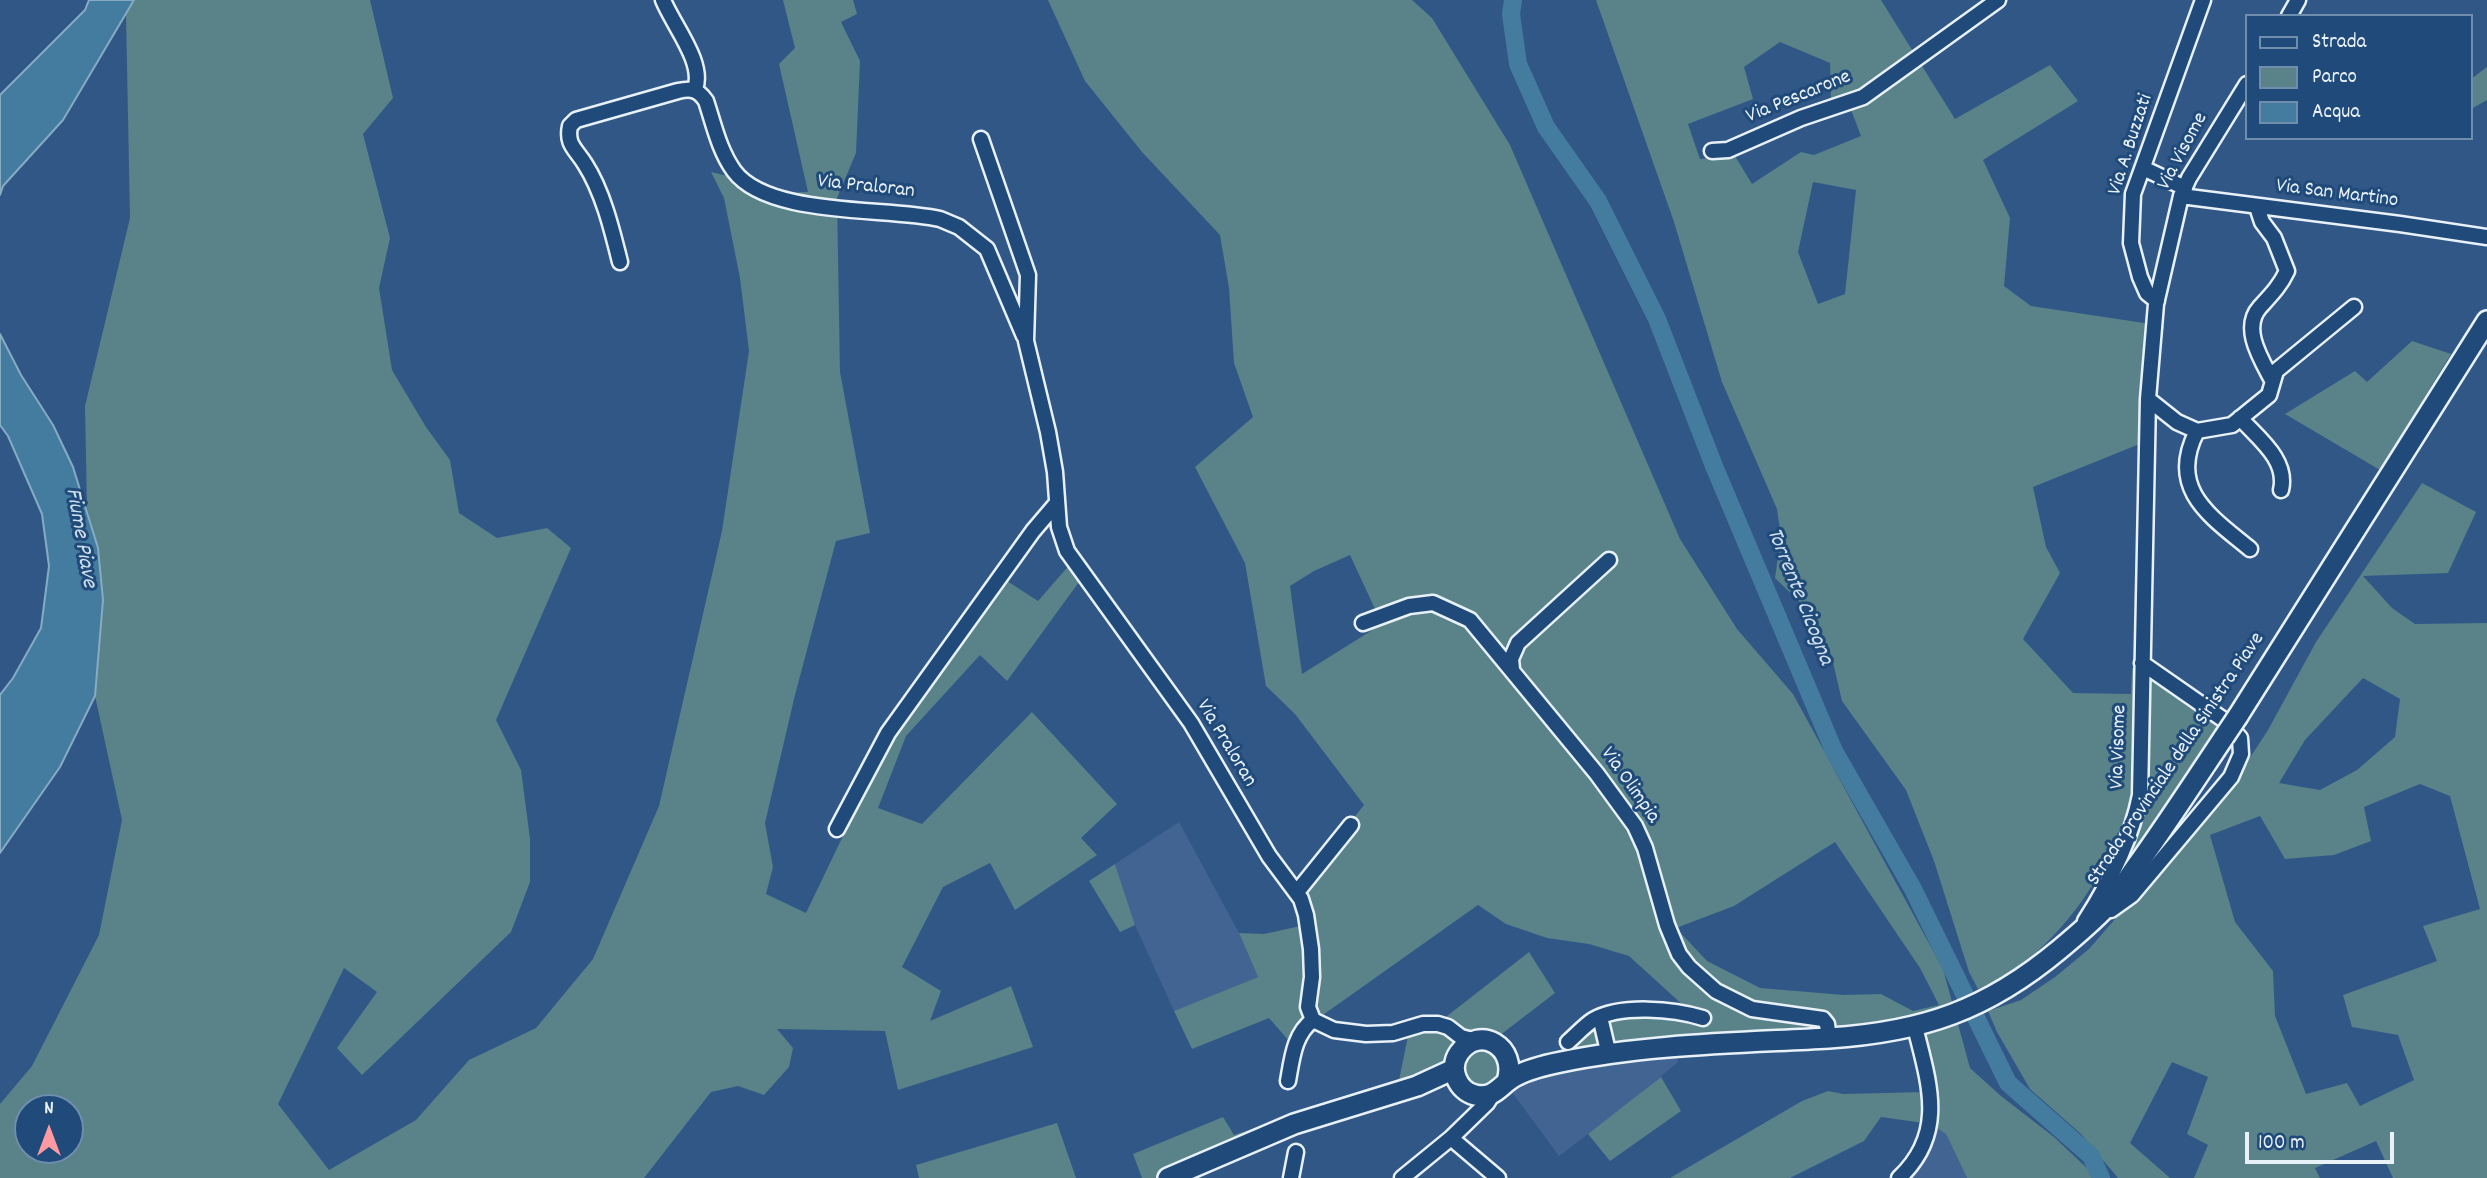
<!DOCTYPE html>
<html>
<head>
<meta charset="utf-8">
<style>
	body { margin:0 }
	#map { position:relative; width:2487px; height:1178px; overflow:hidden; background:#315787; font-family:Dekko,sans-serif }
	canvas { display:block }
	.legend { position:absolute; left:2245px; top:14px; width:228px; height:126px; box-sizing:border-box; background:#1f4a7a; border:2px solid #6f8dac; margin:0; padding:9px 12px; list-style:none; font-size:21px; color:#e8f1f8 }
	.legend li { display:flex; align-items:center; gap:14px; height:35px }
	.legend b { width:35px; border:2px solid #6f8dac }
	.north { position:absolute; left:14px; top:1094px; width:70px; height:70px; box-sizing:border-box; background:#1f4a7a; border:2px solid #6f8dac; border-radius:50%; rotate:0deg; font-size:19px; font-weight:700; line-height:28px; text-align:center; color:#e8f1f8 }
	.north::after { content:''; display:block; margin:auto; width:24px; height:32px; background:#ff9aa2; clip-path:polygon(50% 0,100% 100%,50% 72%,0 100%) }
	.scale { position:absolute; left:2245px; top:1132px; width:149px; height:32px; box-sizing:border-box; border:4px solid #e8f1f8; border-top:0; padding-left:9px; font-size:21px; line-height:24px; white-space:nowrap; color:#e8f1f8; -webkit-text-stroke:5px #1f4a7a; paint-order:stroke }
</style>
</head>
<body>
<div id="map">
<canvas width="2487" height="1178"></canvas>
<ul class="legend">
<li><b style="height:9px;background:#1f4a7a"></b>Strada</li>
<li><b style="height:19px;background:#598289"></b>Parco</li>
<li><b style="height:19px;background:#447ca0"></b>Acqua</li>
</ul>
<div class="north">N</div>
<div class="scale">100 m</div>
</div>
<script>
const ctx = document.querySelector('canvas').getContext('2d');
ctx.lineJoin = 'round';
function paint(path, color) {
  ctx.fillStyle = color;
  ctx.fill(path, 'evenodd');
}
function stroke(path, color, width, dash) {
  ctx.strokeStyle = color;
  ctx.lineWidth = width;
  ctx.lineCap = dash ? 'butt' : 'round';
  ctx.setLineDash(dash || []);
  ctx.stroke(path);
}
function drawText(font, color, halo, rows, align = 'center') {
  ctx.font = font + ' Dekko,sans-serif';
  ctx.lineWidth = 6;
  ctx.setLineDash([]);
  ctx.textBaseline = 'middle';
  ctx.strokeStyle = halo;
  ctx.fillStyle = color;
  for (const [text, x, y, turn = 0] of rows) {
    ctx.save();
    ctx.translate(x, y);
    ctx.rotate((+turn || 0) * Math.PI / 180);
    ctx.textAlign = isNaN(turn) ? turn : align;
    if (halo) ctx.strokeText(text, 0, 0);
    ctx.fillText(text, 0, 0);
    ctx.restore();
  }
}
paint(new Path2D(`
	M1179 822 1239 933 1258 977 1174 1011 1135 925 1115 864Z
	M1674 1040 1678 1062 1629 1103 1559 1156 1495 1069 1516 1066 1556 1053Z
	M1931 1124 1946 1134 1967 1178H1894Z`), '#426493');
paint(new Path2D(`
	M134 0H370L393 98 363 134 390 238 379 288 392 370 426 427 450 460 459 513 497 538 547 528 571 548 496 720 521 770 530 839V882L511 932 362 1075 337 1048 377 992 344 968 278 1104 329 1170 416 1120 469 1060 536 1028 593 959 659 806 722 531 749 351 740 278 724 198 711 172 736 178 775 193 808 192 779 64 795 48 783 0H853L857 14 841 22 860 61 856 153 837 198 840 372 870 533 836 541 795 695 765 823 773 867 766 894 806 913 891 736 1004 579 1038 601 1079 554 1087 571 1007 681 980 655 906 736 878 808 922 824 1032 712 1117 804 1081 838 1097 855 1015 910 990 863 943 887 902 967 941 991 930 1021 1011 986 1033 1047 898 1090 885 1031 777 1029 793 1048 789 1067 764 1095 738 1086 711 1092 644 1178H0V1104L32 1066 99 935 122 820 95 696 103 600 98 548 87 509 85 406 130 218 126 15ZM28 1108H70V1150H28Z
	M1048 0H1412L1432 18 1510 145 1680 539 1737 629 1793 694 1943 969 1970 1068 2001 1096 2054 1137 2089 1170 2092 1178H1967L1946 1134 1931 1124 1881 1117 1864 1141 1790 1178H1670L1802 1101 1828 1091 1843 1094 1926 1092 1916 1025 1674 1040 1556 1053 1605 1021 1685 1007 1629 956 1589 944 1547 938 1506 924 1478 905 1313 1022 1296 1049 1269 1018 1192 1049 1174 1011 1258 977 1239 933 1264 934 1305 925 1294 893 1364 805 1295 714 1266 686 1245 563 1195 467 1253 417 1234 363 1229 288 1220 235 1142 152 1085 81ZM1350 555 1382 624 1302 674 1290 586 1314 571ZM1835 842 1920 968 1939 1005 1913 1011 1881 994 1844 995 1760 988 1707 961 1676 928 1734 906Z
	M1596 0H1881L1955 119 2050 65 2078 101 1983 160 2010 218 2004 286 2031 306 2164 326 2154 396 2152 439 2033 487 2046 547 2060 573 2023 639 2073 693 2131 694 2132 668 2145 670 2221 726 2135 850 2118 832C2097 889 2060 937 2011 973 2002 980 1989 984 1978 989L1969 972 1934 861 1906 790 1842 701 1831 654 1804 606 1775 578 1781 536 1777 509 1722 382 1674 222ZM1780 42 1830 63 1831 104 1847 99 1861 136 1814 155 1801 152 1752 184 1735 156 1700 159 1688 124 1753 99 1744 67ZM1813 182 1856 190 1845 294 1818 304 1798 252Z
	M2487 67V100L2471 109V79Z
	M2412 341 2451 354 2380 470 2285 414 2355 371 2367 382Z
	M2422 483 2476 512 2448 573 2363 576 2392 608 2415 624 2487 623V1178H2393L2376 1141 2315 1168 2320 1178H2194L2208 1145 2187 1134 2208 1077 2172 1062 2130 1143 2170 1178H2118L2081 1134 2030 1089 1997 1032 1988 1011 2021 1000 2055 977 2089 949 2234 782 2268 730 2316 642ZM2363 678 2400 699 2395 737 2357 770 2320 790 2279 783 2305 740ZM2420 784 2450 796 2480 909 2423 926 2437 961 2343 995 2352 1027 2398 1035 2414 1080 2360 1106 2347 1083 2306 1094 2275 1016 2273 971 2235 922 2210 835 2260 816 2285 859 2334 855 2371 841 2364 807Z
	M1115 864 1135 925 1120 932 1089 881Z
	M1529 952 1555 993 1495 1039 1516 1066 1488 1086 1473 1084 1465 1076 1396 1095 1409 1031 1442 1020Z
	M1661 1077 1681 1111 1610 1161 1588 1134Z
	M1290 1116 1177 1178H1142L1133 1154 1223 1117 1234 1135Z
	M1057 1123 1076 1178H919L916 1165Z`), '#598289');
const water = new Path2D(`
	M89 0H134L63 120 3 186 0 195V95L85 10Z
	M0 334 21 375 53 425 73 467 98 548 103 600 95 696 60 767 0 853V695L13 678 41 628 49 566 42 514 8 436 0 425Z`);
paint(water, '#447ca0');
stroke(water, '#86abc3', 2);
stroke(new Path2D(`
	M1513 0 1511 14 1518 64 1546 127 1598 201 1657 319 1714 466 1834 751 1913 889 2008 1083 2091 1156 2101 1178`), '#447ca0', 18);
const minor = new Path2D(`
	M663 0C673 25 705 63 695 89
	M2289 16 2298 0
	M981 139 1028 275 1026 341 1048 432 1055 472 1059 527 1067 551 1191 723 1269 856 1301 899 1306 915 1311 949 1312 977 1308 1007 1313 1020 1334 1030 1366 1034 1393 1033 1423 1024H1438L1448 1027 1461 1037 1476 1041
	M1712 151 1728 150 1801 118 1863 97 1998 0
	M2143 168 2185 188
	M2181 196 2400 224 2487 237
	M2257 207 2262 222 2274 238 2287 271C2280 286 2271 295 2260 307 2241 328 2261 359 2272 380
	M620 262C612 230 603 192 585 164 576 149 566 145 570 126L576 120 678 91C691 88 698 89 706 101 714 125 719 150 734 171 768 217 886 207 940 219L959 227 987 249 1024 336
	M2157 301 2147 293 2140 277 2131 243 2133 194 2203 0
	M2148 399 2177 422 2197 431 2232 425 2269 395 2276 371 2354 307
	M2240 418C2259 439 2288 460 2281 490
	M2197 431C2167 489 2210 516 2250 549
	M1363 623 1409 606 1433 603 1470 620 1597 774 1635 826 1645 848 1667 925 1679 954 1689 967 1716 991 1752 1009 1823 1019 1827 1024 1829 1038
	M1512 669 1511 659 1518 643 1609 560
	M837 829 888 733 1033 531 1056 504
	M1297 892 1351 825
	M2111 910 2132 895 2190 826 2231 777 2241 754 2240 738 2224 720 2142 663
	M2085 921C2110 882 2131 841 2140 795L2148 399 2156 304 2181 196 2189 178 2247 84
	M1600 1017 1609 1055
	M1568 1042C1576 1035 1584 1026 1593 1020 1621 1004 1674 1009 1703 1018
	M1288 1081C1292 1059 1294 1034 1313 1020
	M1451 1138 1498 1178
	M1291 1178 1296 1152
	M1402 1178 1451 1138 1487 1103 1492 1095
	M1899 1178C1947 1133 1929 1083 1915 1027`);
const major = new Path2D(`
	M2238 716 2487 321
	M1507 1081C1518 1047 1479 1024 1459 1053 1448 1069 1458 1091 1475 1095 1495 1100 1501 1083 1516 1076 1529 1069 1546 1065 1561 1062 1648 1044 1740 1043 1829 1038 1923 1032 1987 1010 2060 949 2078 934 2096 919 2111 902 2121 890 2129 876 2138 864 2168 822 2196 779 2224 737
	M1168 1178 1294 1124 1417 1086 1454 1069`);
stroke(minor, '#e8f1f8', 19);
stroke(major, '#e8f1f8', 24);
stroke(minor, '#1f4a7a', 14);
stroke(major, '#1f4a7a', 19);
const majorBridge = new Path2D(`
	M2224 737 2238 716`);
stroke(majorBridge, '#e8f1f8', 24, []);
stroke(majorBridge, '#1f4a7a', 19);
drawText('21px', '#e8f1f8', '#1f4a7a', [
	["Via Pescarone",1799,98,-22],
	["Via A. Buzzati",2132,145,-72],
	["Via Visome",2184,152,-62],
	["Via Praloran",866,188,6],
	["Via San Martino",2337,195,7],
	["Via Praloran",1225,744,59],
	["Via Visome",2120,747,-88],
	["Strada provinciale della Sinistra Piave",2177,760,-56],
	["Via Olimpia",1629,786,55]
]);
drawText('italic 23px', '#cfdfeb', '#1f4a7a', [
	["Fiume Piave",79,538,80],
	["Torrente Cicogna",1798,597,68]
]);
</script>
</body>
</html>
